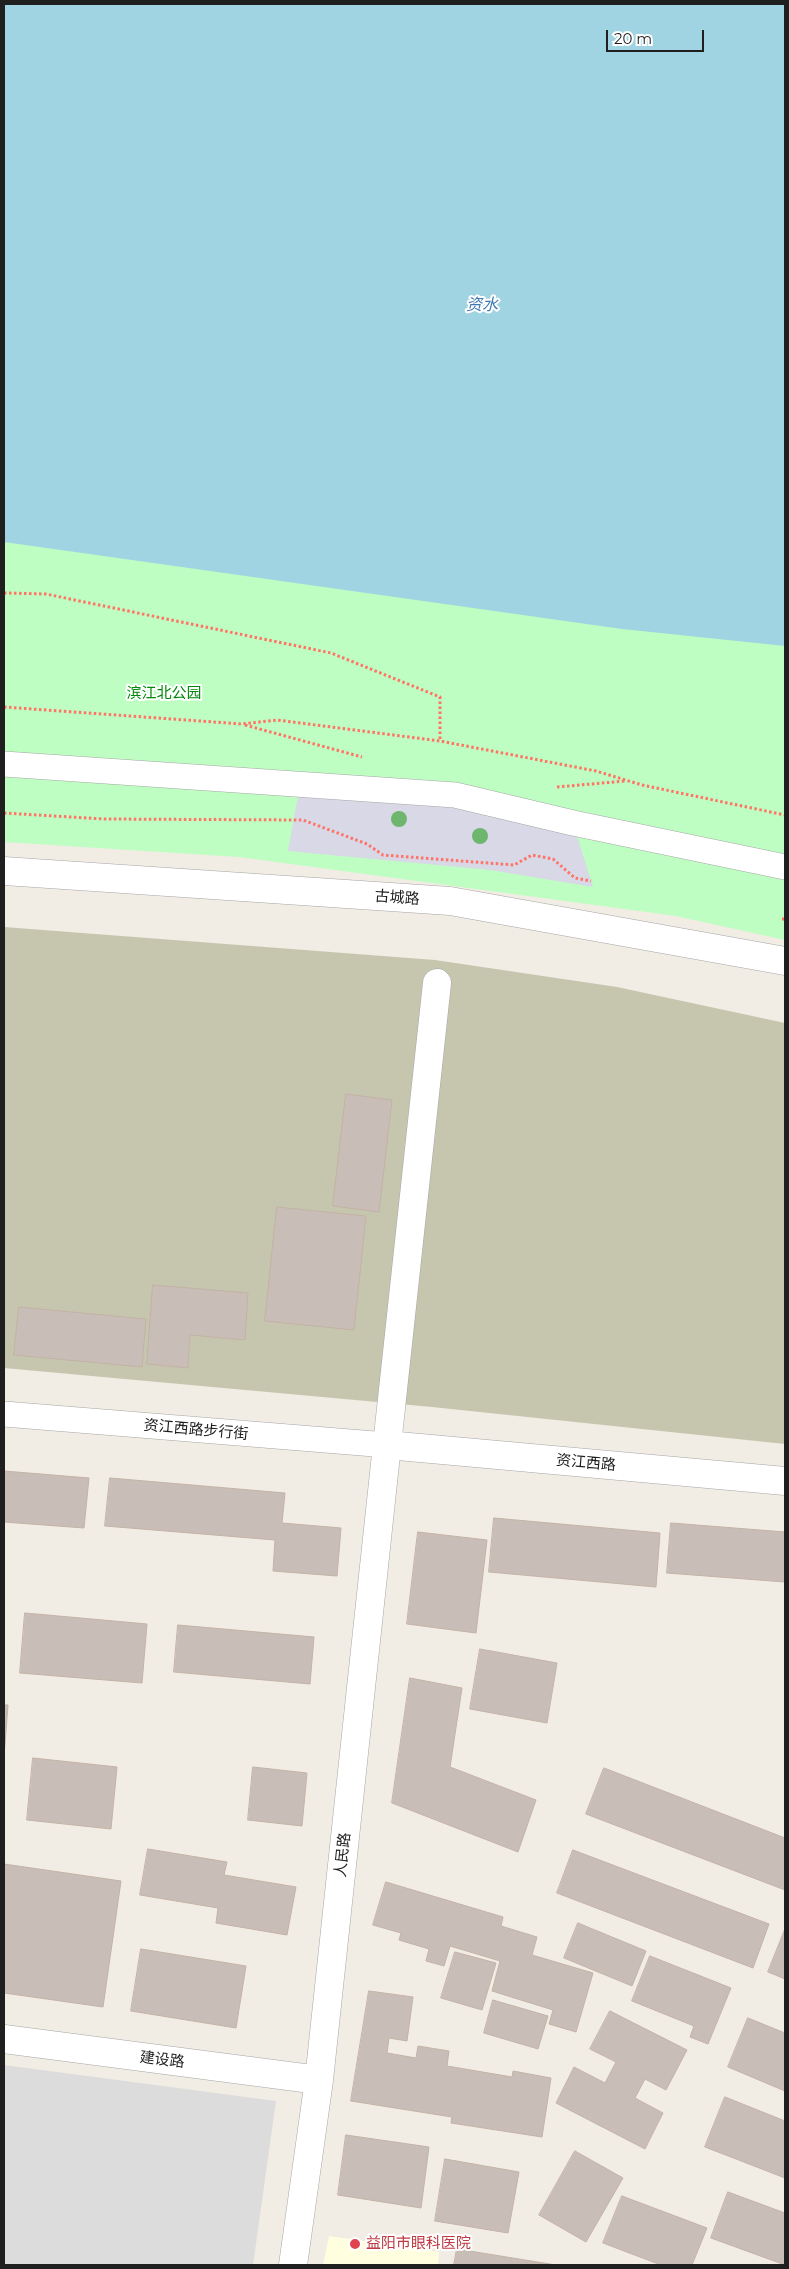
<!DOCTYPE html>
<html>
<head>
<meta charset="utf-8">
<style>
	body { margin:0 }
	#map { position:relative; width:789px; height:2269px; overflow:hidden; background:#f1ece4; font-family:Montserrat,sans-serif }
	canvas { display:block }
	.frame { position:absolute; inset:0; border:5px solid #1f1f1f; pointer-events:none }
	.scale { position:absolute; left:606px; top:30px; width:98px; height:22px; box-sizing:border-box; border:2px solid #1f1f1f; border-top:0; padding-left:6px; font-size:15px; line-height:18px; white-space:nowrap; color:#1f1f1f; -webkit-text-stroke:4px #fff; paint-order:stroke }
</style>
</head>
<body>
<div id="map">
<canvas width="789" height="2269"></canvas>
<div class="frame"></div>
<div class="scale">20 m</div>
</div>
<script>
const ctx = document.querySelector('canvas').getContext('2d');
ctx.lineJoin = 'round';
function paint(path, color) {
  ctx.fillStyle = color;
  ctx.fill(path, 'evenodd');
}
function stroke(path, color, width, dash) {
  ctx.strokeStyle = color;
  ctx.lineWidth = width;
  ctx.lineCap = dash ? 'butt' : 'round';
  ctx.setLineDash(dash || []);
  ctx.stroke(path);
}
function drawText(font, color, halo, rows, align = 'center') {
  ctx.font = font + ' Montserrat,"Noto Sans SC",sans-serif';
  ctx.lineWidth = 4;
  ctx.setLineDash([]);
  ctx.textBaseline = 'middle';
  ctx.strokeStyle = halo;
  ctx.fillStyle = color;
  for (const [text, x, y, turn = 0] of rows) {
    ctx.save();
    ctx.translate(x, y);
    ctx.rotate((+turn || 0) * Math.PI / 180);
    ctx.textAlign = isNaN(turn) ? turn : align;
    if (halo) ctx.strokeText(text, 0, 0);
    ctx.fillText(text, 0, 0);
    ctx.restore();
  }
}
paint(new Path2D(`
	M4 2065 276 2101 253 2265H4Z`), '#dddcdc');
paint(new Path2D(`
	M329 2236 439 2252 438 2265H323Z`), '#ffffdf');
paint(new Path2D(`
	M4 927 435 960 617 987 785 1023V1444L432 1407 4 1368Z`), '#c6c6af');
paint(new Path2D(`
	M4 512 785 615V940L676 916 239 857 4 842Z`), '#befec2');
paint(new Path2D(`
	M301 779 573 823 593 887 490 870 288 851Z`), '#d8d8e7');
paint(new Path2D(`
	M4 4H785V646L622 629 4 542Z`), '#a1d4e2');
const building = new Path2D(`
	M346 1094 392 1100 379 1212 333 1206Z
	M277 1207 366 1216 354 1330 265 1321Z
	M153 1285 248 1293 245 1340 190 1335 188 1368 147 1364Z
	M19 1307 146 1319 142 1367 14 1355Z
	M4 1471 89 1478 84 1528 4 1522Z
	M110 1478 285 1493 282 1523 341 1528 337 1576 273 1571 275 1540 105 1526Z
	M494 1518 660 1533 656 1587 489 1572Z
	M671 1523 785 1532V1582L667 1573Z
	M418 1532 487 1540 476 1633 407 1624Z
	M25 1613 147 1624 142 1683 20 1673Z
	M178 1625 314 1637 310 1684 174 1672Z
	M480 1649 557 1663 547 1723 470 1709Z
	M410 1678 462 1688 450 1767 536 1800 518 1852 392 1803Z
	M4 1705H8L4 1757Z
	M33 1758 117 1767 111 1829 27 1820Z
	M253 1767 307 1773 302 1826 248 1820Z
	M604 1768 785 1838V1890L586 1814Z
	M148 1849 227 1862 224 1875 296 1887 287 1935 216 1923 218 1908 140 1895Z
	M573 1850 769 1924 753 1968 557 1893Z
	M4 1864 121 1881 103 2007 4 1993Z
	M386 1882 503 1917 501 1926 537 1937 532 1955 593 1973 576 2032 549 2024 553 2010 492 1991 500 1961 450 1946 444 1966 426 1961 429 1949 399 1940 401 1933 373 1925Z
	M578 1923 646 1951 632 1986 564 1958Z
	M785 1929V1979L768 1972Z
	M141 1949 246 1966 236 2028 131 2011Z
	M455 1952 496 1963 482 2010 441 1998Z
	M650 1956 731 1988 708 2044 690 2037 694 2026 632 2001Z
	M369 1991 413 1997 407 2041 389 2038 387 2053 416 2058 418 2046 449 2051 447 2066 512 2077 513 2071 551 2078 542 2137 451 2123 452 2117 351 2101Z
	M493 2000 548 2016 538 2049 484 2033Z
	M610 2011 687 2050 666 2090 645 2079 635 2098 663 2113 645 2149 556 2103 574 2067 605 2083 616 2062 590 2049Z
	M748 2018 785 2033V2091L728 2067Z
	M725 2097 785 2121V2178L705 2147Z
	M346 2135 429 2147 421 2208 338 2195Z
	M575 2151 623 2178 586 2242 539 2215Z
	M445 2159 519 2172 508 2233 435 2221Z
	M728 2192 785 2213V2265L711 2238Z
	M622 2196 707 2228 692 2265H661L603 2243Z
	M457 2249 556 2265H454Z`);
paint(building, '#c9beb7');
stroke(building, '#c4b2a5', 1);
const pedestrian = new Path2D(`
	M4 764 455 795 573 823 785 867
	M4 1414 387 1445`);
const minor = new Path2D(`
	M387 1445 437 983`);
const tertiary = new Path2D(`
	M4 871 450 901 785 961
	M4 2039 319 2080
	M293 2265 319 2080 387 1445 785 1481`);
stroke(pedestrian, '#a6a6a6', 26);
stroke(minor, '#a6a6a6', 29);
stroke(tertiary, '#a6a6a6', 29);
stroke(new Path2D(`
	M4 593 46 594 331 653 440 697V741
	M4 707 242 724 277 720 440 741 596 771 642 785 785 815
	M245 725 362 757
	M557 787 625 781
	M4 813 104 819 303 820 367 844 383 855 514 865 532 855 553 859 575 878 591 881
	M782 919H785`), '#ff7467', 3, [2.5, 2.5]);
stroke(pedestrian, '#fff', 25);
stroke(minor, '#fff', 28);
stroke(tertiary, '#fff', 28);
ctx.fillStyle = '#6eb56d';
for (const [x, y] of [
	[399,819],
	[480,836]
]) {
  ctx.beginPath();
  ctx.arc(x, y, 8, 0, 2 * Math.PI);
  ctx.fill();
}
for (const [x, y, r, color] of [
	[355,2244,6,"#e0444e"]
]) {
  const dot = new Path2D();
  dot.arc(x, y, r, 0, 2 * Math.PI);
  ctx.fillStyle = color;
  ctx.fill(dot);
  stroke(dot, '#fff', 2);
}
drawText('15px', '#02880b', '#fff', [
	["滨江北公园",164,694]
]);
drawText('15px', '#1f1f1f', '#fff', [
	["古城路",397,898,4],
	["资江西路步行街",196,1430,5],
	["资江西路",586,1463,5],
	["人民路",343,1855,-84],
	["建设路",162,2060,7]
]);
drawText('15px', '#be3a42', '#fff', [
	["益阳市眼科医院",366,2244]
], 'left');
drawText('italic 16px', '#407ab0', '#fff', [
	["资水",482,305]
]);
</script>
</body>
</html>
